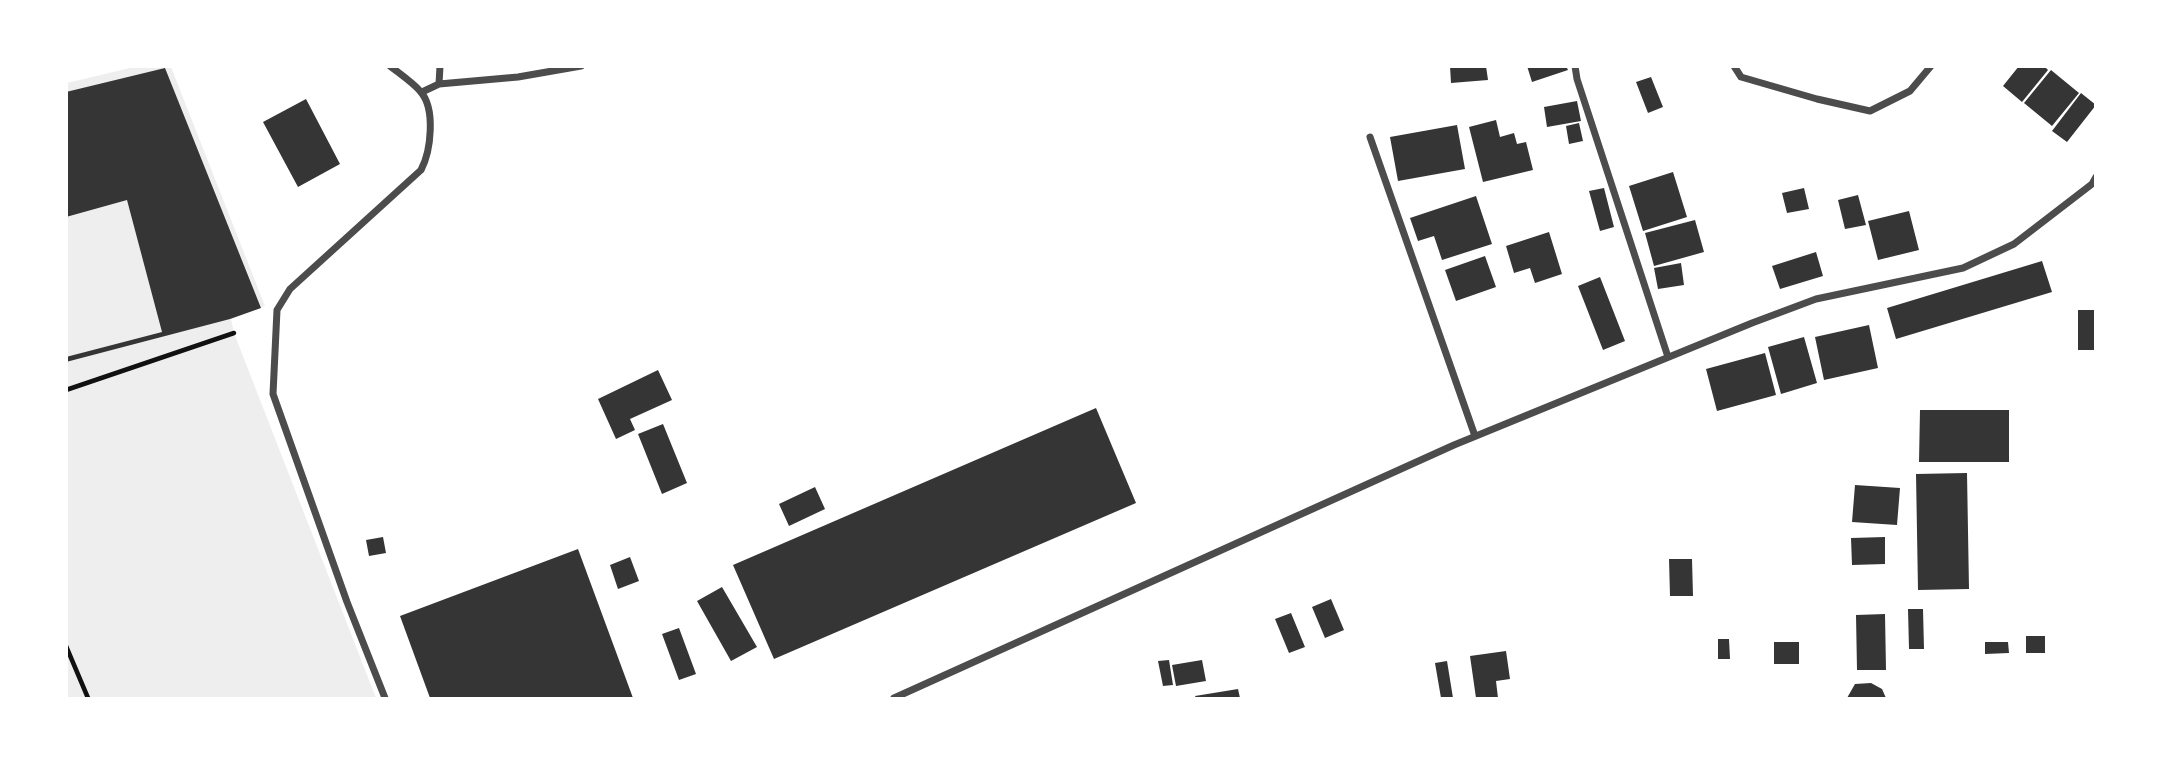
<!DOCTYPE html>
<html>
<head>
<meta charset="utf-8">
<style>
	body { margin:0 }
	#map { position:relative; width:2162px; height:765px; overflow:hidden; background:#fff; font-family:Barlow,sans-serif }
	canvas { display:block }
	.frame { position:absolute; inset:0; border:68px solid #fff; pointer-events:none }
</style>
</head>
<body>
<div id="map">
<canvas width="2162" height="765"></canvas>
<div class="frame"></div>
</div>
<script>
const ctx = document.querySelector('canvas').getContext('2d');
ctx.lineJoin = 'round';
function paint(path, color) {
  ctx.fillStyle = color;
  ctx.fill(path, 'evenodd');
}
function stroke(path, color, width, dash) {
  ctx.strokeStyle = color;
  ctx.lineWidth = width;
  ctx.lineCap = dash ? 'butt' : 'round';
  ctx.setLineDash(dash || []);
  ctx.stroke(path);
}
paint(new Path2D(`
	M134 67H171L263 301 265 306 231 319 234 333 376 698H67V83Z`), '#eee');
paint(new Path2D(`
	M1450 66H1486L1488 80 1451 83Z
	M1527 66H1566L1568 70 1532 82Z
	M2019 66H2044L2048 70 2022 102 2003 86Z
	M165 68 261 308 230 319 66 362V357L162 332 127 200 66 217V92Z
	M2051 70 2079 93 2052 126 2024 103Z
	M1651 77 1663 107 1648 113 1636 82Z
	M2081 93 2096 105 2067 142 2052 131Z
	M306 99 340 164 298 187 263 122Z
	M1577 101 1581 121 1547 127 1544 107Z
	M1496 120 1500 137 1514 133 1517 144 1526 142 1533 170 1483 182 1469 127Z
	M1579 123 1583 141 1569 144 1566 126Z
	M1457 125 1465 169 1398 181 1390 137Z
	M1673 172 1687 217 1643 231 1629 186Z
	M1604 188 1614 227 1600 231 1589 191Z
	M1804 188 1809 209 1787 213 1782 193Z
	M1858 195 1866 225 1845 229 1838 200Z
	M1476 196 1492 244 1442 260 1434 236 1418 241 1410 218Z
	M1909 211 1919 250 1878 260 1868 221Z
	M1695 220 1704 252 1654 266 1645 233Z
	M1549 232 1562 274 1535 283 1530 268 1514 273 1506 246Z
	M1816 252 1823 276 1780 289 1772 266Z
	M1485 256 1496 287 1456 301 1445 270Z
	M2042 261 2052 292 1896 339 1887 308Z
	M1681 263 1684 285 1658 289 1654 268Z
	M1600 277 1625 341 1603 350 1578 286Z
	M2078 310H2096V350H2078Z
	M1869 325 1878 368 1824 380 1815 337Z
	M1804 337 1817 383 1781 394 1768 347Z
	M1765 353 1776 395 1717 411 1706 369Z
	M658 370 672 400 630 419 635 430 616 439 598 399Z
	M1096 408 1136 503 774 659 733 565Z
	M1920 410H2009V462H1919Z
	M663 424 687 483 662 494 638 434Z
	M1967 473 1969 589 1918 590 1916 474Z
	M1855 485 1900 488 1897 525 1852 522Z
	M815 487 825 509 789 526 779 504Z
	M383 537 386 553 369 556 366 540Z
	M1885 537V564L1852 565 1851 538Z
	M578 549 633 698H430L400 616Z
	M630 557 639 581 618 589 610 565Z
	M1669 559H1692L1693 596H1670Z
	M722 587 757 647 731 661 697 601Z
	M1331 599 1344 630 1325 638 1312 607Z
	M1908 609H1923L1924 649H1909Z
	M1291 613 1305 647 1289 653 1275 619Z
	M1885 614 1886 670H1857L1856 615Z
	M679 628 696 674 679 680 662 634Z
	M2026 636H2045V653H2026Z
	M1718 639H1729L1730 659H1718Z
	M1774 642H1799V664H1774Z
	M1985 642H2008L2009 653 1985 654Z
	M1506 651 1510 679 1496 681 1498 698H1476L1470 656Z
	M1169 660 1173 685 1163 686 1158 661Z
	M1202 660 1206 681 1176 686 1172 665Z
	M1447 661 1453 698H1441L1435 663Z
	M1871 683 1882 689 1886 698H1847L1855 684Z
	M1238 689 1240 698H1196L1195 696Z`), '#353535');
stroke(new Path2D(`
	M66 390 234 333
	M66 646 88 698`), '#111', 4.5);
stroke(new Path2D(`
	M1575 66 1577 79 1668 357
	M1734 66 1741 77 1817 99 1870 111 1910 91 1931 66
	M439 84 440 66
	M422 92 439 84 518 77 581 66
	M1370 137 1475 436
	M385 698 347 602 273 394 277 310 290 289 421 170C431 151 436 108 420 91 412 82 400 74 390 66
	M894 698 1454 445 1752 323 1816 299 1963 268 2014 244 2092 184 2096 177`), '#4c4c4c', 7);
</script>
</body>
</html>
